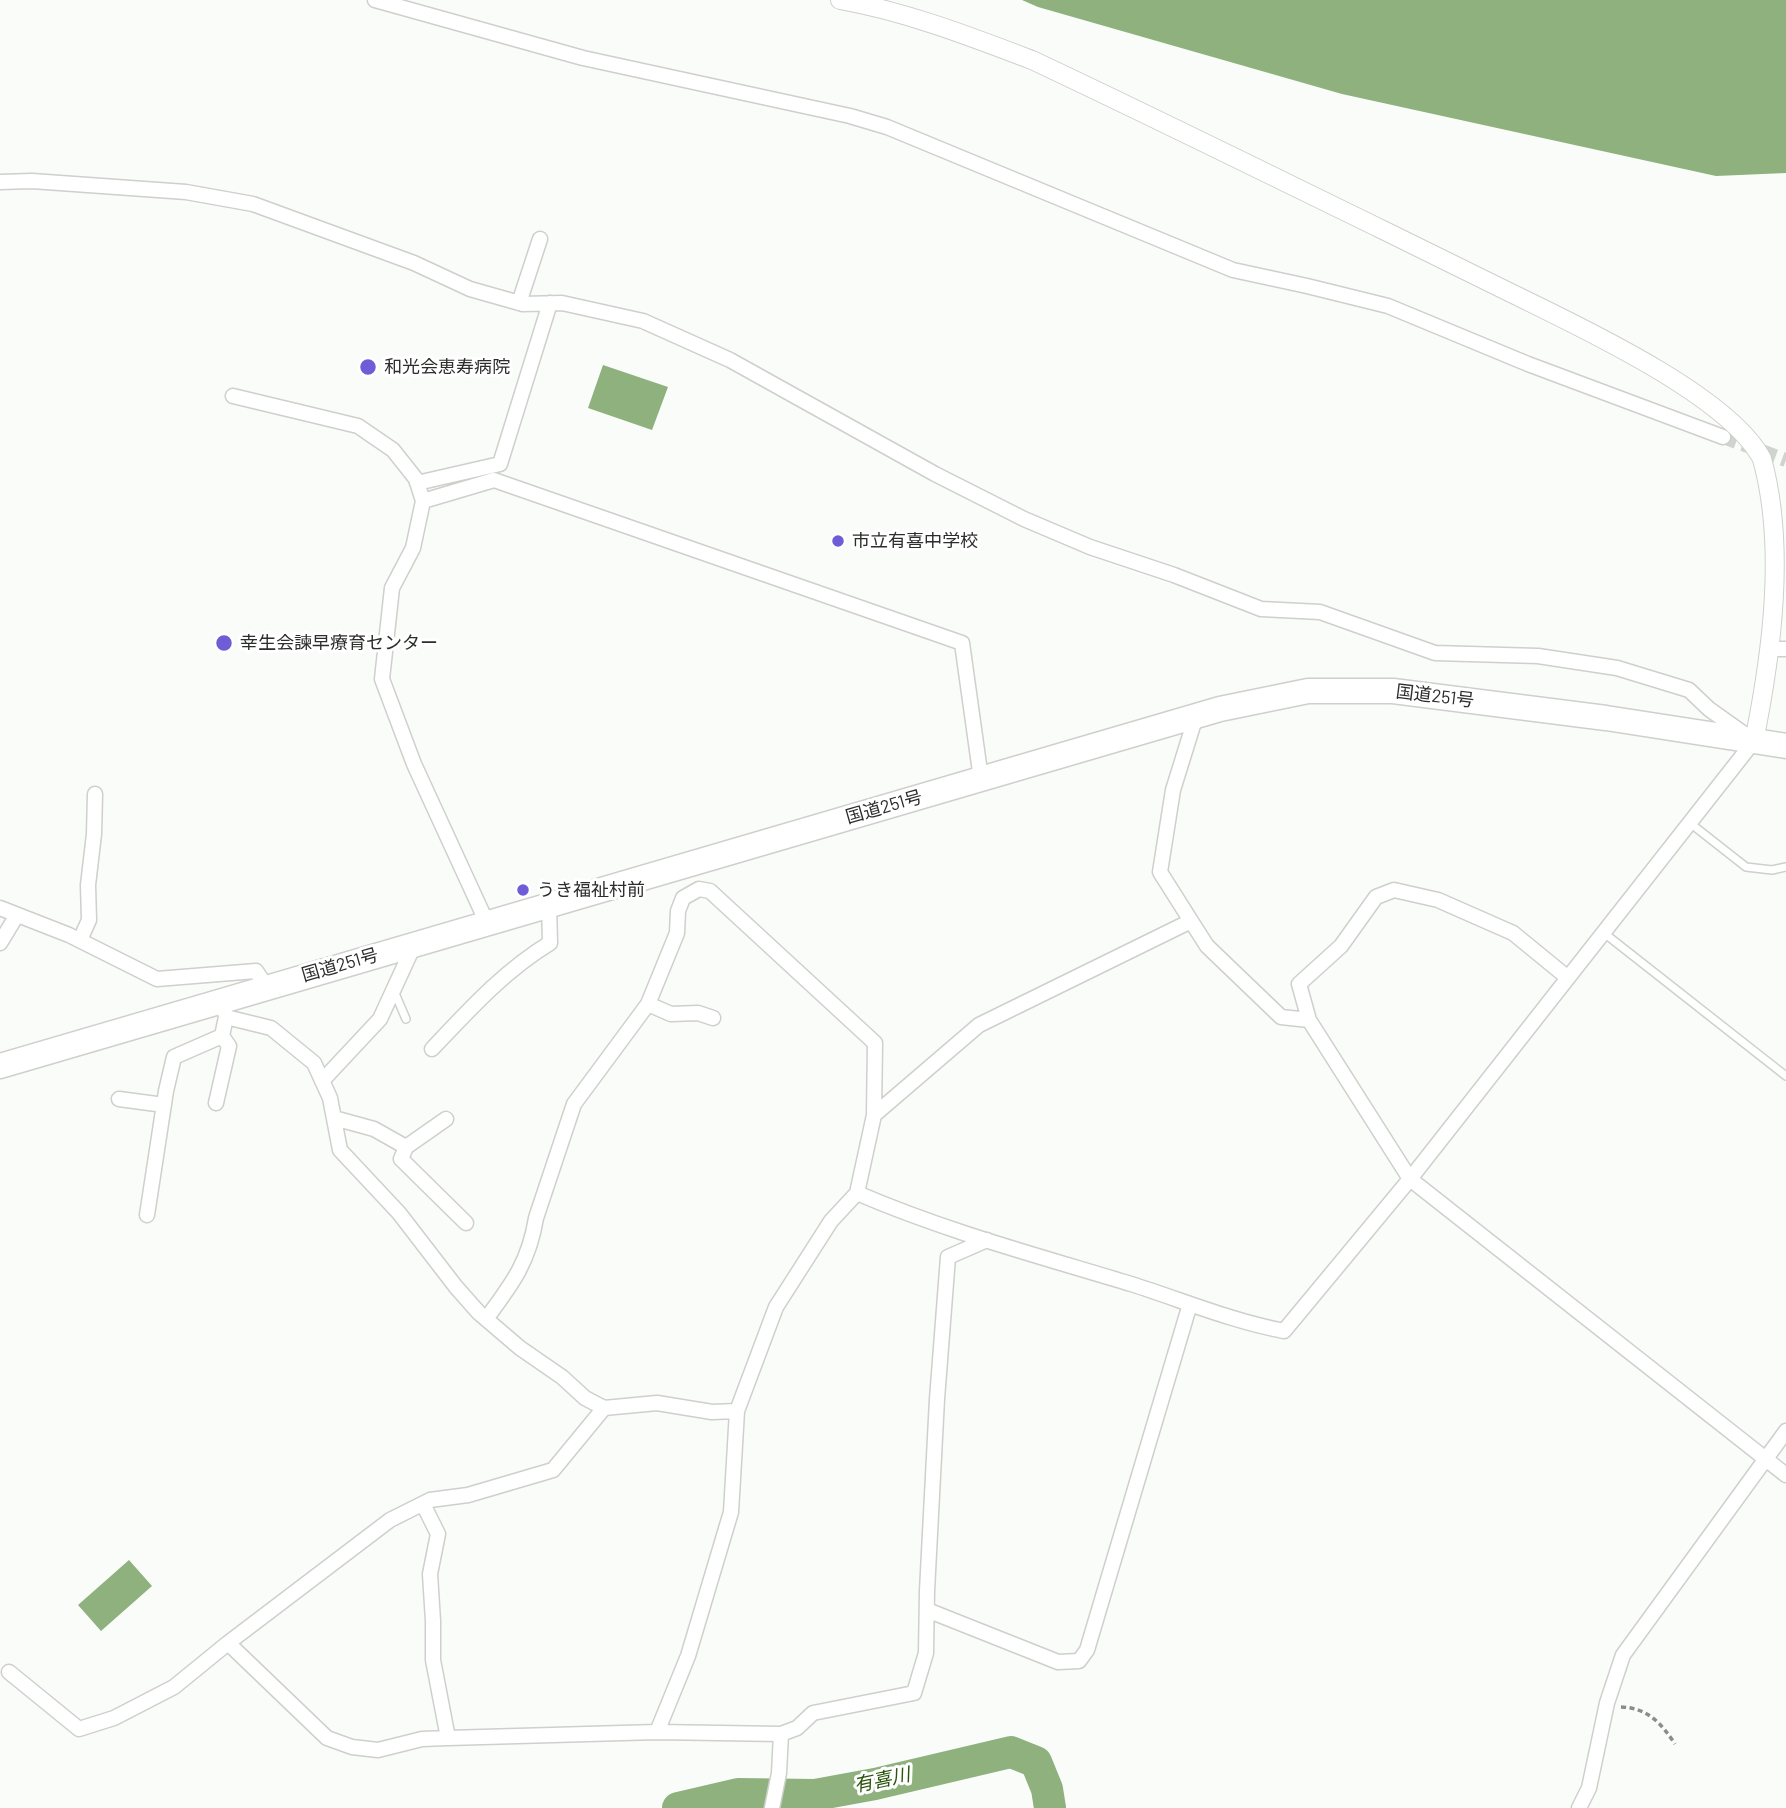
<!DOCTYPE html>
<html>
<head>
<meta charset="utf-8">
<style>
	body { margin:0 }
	canvas { display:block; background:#f9fcf8 }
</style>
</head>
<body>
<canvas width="1786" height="1808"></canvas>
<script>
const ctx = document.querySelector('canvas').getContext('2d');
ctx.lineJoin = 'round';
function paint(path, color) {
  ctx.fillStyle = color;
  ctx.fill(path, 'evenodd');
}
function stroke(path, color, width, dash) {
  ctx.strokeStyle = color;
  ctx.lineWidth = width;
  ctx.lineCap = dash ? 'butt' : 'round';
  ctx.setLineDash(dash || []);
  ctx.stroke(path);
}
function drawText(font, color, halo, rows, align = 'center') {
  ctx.font = font + ' Barlow,"Noto Sans JP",sans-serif';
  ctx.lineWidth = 6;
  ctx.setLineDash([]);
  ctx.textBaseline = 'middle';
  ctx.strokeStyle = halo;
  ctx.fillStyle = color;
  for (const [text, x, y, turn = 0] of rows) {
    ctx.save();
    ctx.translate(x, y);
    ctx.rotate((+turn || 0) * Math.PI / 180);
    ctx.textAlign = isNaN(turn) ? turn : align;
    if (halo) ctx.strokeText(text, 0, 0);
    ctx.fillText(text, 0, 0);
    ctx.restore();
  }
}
paint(new Path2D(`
	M1022 0H1786V173L1716 176 1342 94 1038 7Z
	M603 365 668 387 652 430 588 408Z
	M129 1560 152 1586 101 1631 78 1605Z`), '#8fb17e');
stroke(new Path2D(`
	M678 1808 738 1794 815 1795 875 1784 1011 1752 1036 1762 1047 1789 1050 1808`), '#8fb17e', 32);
stroke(new Path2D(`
	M1723 437 1786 460`), '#d0d3cf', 14, [14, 7]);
const service = new Path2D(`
	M1690 823 1746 867 1772 870 1786 867
	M1604 933 1786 1076
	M394 991 406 1019`);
const minor = new Path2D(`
	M375 0 583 58 850 116 887 127 1233 270 1307 286 1388 306 1528 364 1723 437
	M0 182 32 181 186 192 253 204 414 263 470 289 523 304 562 303 643 321 730 360 935 474 1024 519 1090 547 1174 575 1261 609 1320 612 1435 653 1538 656 1617 668 1689 690 1709 709 1754 741 1410 1179 1284 1331C1231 1321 1182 1300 1131 1284 1039 1256 945 1231 857 1193L831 1221 776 1307 737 1411 712 1412 657 1403 604 1408 585 1398 562 1377 520 1348 479 1313 456 1287 399 1213 340 1150 330 1098 314 1063 271 1028 226 1017
	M519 303 540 239
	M233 396 358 426 393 450 416 479 423 501 413 548 392 588 382 679 414 764 487 923
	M417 483 500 464 550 303
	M423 501 494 480 962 643 981 779
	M1772 649H1786
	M0 908 69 935 157 979 256 971 266 986
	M1191 921 1160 872 1173 790 1196 716
	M80 940 89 920 88 885 94 834 95 794
	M0 943 17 915
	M1568 978 1513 933 1438 900 1394 890 1376 897 1341 946 1299 984 1309 1020 1410 1179 1786 1475
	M648 1004 671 1014 698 1013 713 1018
	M432 1049C469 1010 504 971 550 943L549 904
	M322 1081 380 1019 415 943
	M119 1099 164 1105
	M216 1103 229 1046 222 1036
	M334 1118 374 1129 406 1147 401 1159 466 1223
	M406 1147 446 1119
	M857 1193 874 1115 979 1025 1191 921 1207 946 1281 1017 1309 1020
	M147 1215 166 1091 174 1057 222 1036 226 1017 224 1009
	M486 1319C512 1284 529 1262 536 1218L574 1104 648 1004 677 933 678 911 683 898 699 889 710 891 875 1043 874 1115
	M423 1504 438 1534 430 1574 433 1621V1660L448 1738
	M927 1610 1058 1662 1079 1661 1087 1650 1190 1304
	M228 1643 327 1738 352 1747 378 1750 422 1739 448 1738 657 1732 781 1734 797 1728 813 1713 914 1693 926 1653 927 1591 937 1399 948 1257 987 1240
	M9 1672 79 1729 114 1718 174 1687 228 1643 390 1520 430 1500 468 1495 553 1470 604 1408
	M657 1732 688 1656 731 1512 737 1411
	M772 1808 779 1773 781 1734
	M1579 1808 1589 1788 1607 1703 1623 1655 1786 1431`);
const tertiary = new Path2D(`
	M840 0C907 12 969 36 1032 60 1149 115 1266 173 1383 230 1427 252 1471 273 1515 295 1580 327 1729 396 1762 459 1786 546 1772 652 1754 741`);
const trunk = new Path2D(`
	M0 1066 1220 709 1308 691H1393L1606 718 1786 746`);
stroke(service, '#ced0cc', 10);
stroke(minor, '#ced0cc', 17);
stroke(tertiary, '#ced0cc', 20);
stroke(trunk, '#ced0cc', 27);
stroke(new Path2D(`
	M1621 1707C1648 1708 1661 1723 1675 1744`), '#8b8d8b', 3.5, [5, 3.5]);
stroke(service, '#fff', 7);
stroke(minor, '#fff', 14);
stroke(tertiary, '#fff', 18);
stroke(trunk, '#fff', 24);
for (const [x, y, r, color] of [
	[368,367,9,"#6f5dd7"],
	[838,541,7,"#6f5dd7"],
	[224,643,9,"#6f5dd7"],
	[523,890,7,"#6f5dd7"]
]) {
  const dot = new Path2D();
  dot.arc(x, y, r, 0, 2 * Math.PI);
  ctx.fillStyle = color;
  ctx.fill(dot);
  stroke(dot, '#fff', 2.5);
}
drawText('18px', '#2c2d2c', '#fff', [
	["和光会恵寿病院",384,367],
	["市立有喜中学校",852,541],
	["幸生会諫早療育センター",240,643],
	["うき福祉村前",537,890]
], 'left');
drawText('18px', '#2c2d2c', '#fff', [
	["国道251号",1435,696,7],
	["国道251号",884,807,-16],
	["国道251号",340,965,-16]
]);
drawText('italic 19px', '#2b550c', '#fff', [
	["有喜川",882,1780,-12]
]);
</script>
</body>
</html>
